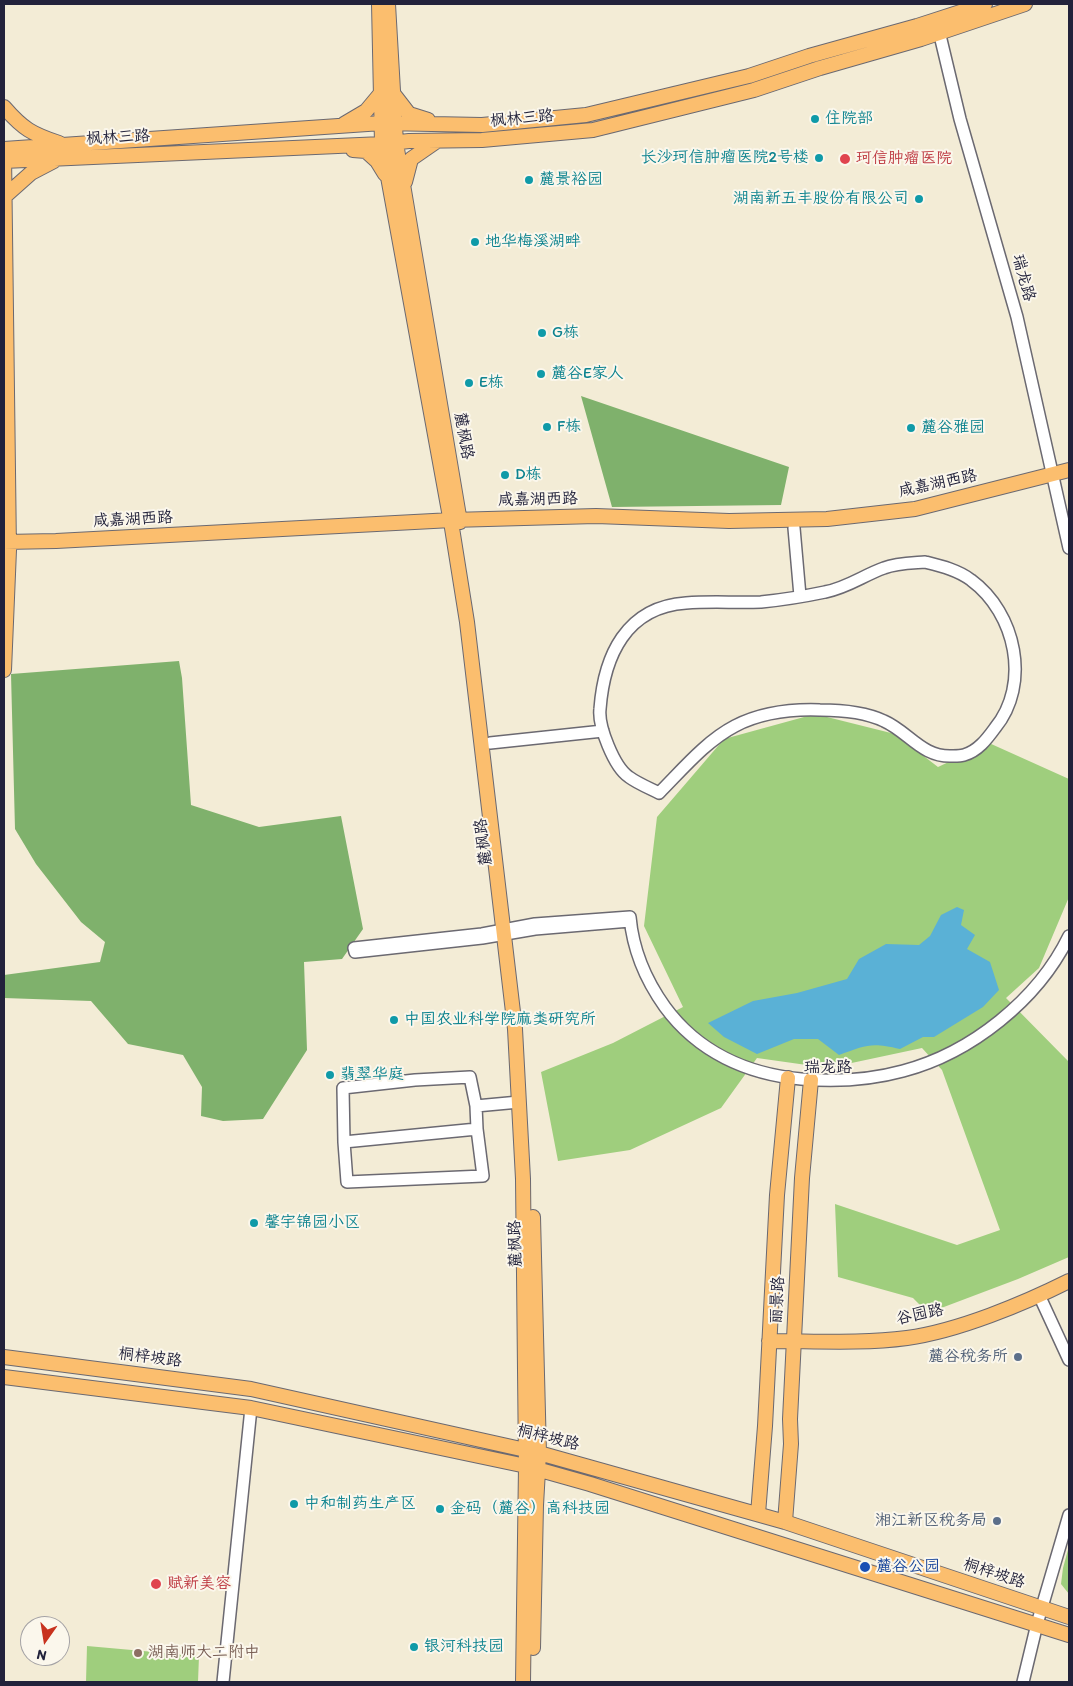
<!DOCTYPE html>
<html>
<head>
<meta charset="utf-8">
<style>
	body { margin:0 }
	#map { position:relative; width:1073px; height:1686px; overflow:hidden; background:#f3ecd6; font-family:Itim,sans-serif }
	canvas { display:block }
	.frame { position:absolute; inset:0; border:5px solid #22223b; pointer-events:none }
	.north { position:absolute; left:20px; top:1616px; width:50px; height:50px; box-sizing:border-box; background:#fbf7ec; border:1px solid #a4a2a5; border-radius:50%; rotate:193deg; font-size:14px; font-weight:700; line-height:20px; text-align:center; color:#22223b }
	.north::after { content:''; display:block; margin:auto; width:18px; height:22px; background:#c8321e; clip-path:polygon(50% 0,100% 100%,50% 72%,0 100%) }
</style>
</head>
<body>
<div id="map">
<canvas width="1073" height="1686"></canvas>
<div class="frame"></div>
<div class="north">N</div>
</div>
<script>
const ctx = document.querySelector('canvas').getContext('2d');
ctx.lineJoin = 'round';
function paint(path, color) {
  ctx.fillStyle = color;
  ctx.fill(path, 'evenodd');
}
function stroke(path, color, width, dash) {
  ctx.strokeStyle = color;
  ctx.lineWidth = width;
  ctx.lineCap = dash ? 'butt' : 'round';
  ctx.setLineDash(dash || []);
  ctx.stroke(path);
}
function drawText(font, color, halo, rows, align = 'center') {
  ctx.font = font + ' Itim,"LXGW WenKai TC",sans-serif';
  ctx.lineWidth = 4;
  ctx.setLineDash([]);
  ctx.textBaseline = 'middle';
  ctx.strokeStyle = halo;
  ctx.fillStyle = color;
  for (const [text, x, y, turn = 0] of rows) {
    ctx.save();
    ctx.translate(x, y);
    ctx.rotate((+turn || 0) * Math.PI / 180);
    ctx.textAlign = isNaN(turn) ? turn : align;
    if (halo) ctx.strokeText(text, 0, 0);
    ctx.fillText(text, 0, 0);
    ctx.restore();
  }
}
paint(new Path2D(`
	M815 714 895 734 938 767 989 743 1069 779V897L1039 968 1006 998 1069 1062V1257L1018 1279 928 1313 913 1298 838 1277 835 1204 957 1245 1000 1230 942 1070 922 1048 828 1068 757 1058 721 1108 630 1150 558 1161 541 1072 613 1043 683 1007 644 926 657 817 724 739Z
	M1069 1546V1594L1061 1584 1063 1568Z
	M87 1646 199 1656 198 1682H86Z`), '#9fce7d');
paint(new Path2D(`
	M581 396 789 467 781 505 612 507Z
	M179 661 182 678 191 805 259 827 341 816 363 929 342 959 304 962 307 1050 263 1119 223 1121 201 1116 202 1087 183 1055 128 1044 91 1001 4 998V975L100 962 105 942 81 922 36 864 15 829 11 674Z`), '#7fb16c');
paint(new Path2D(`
	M957 907 964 910 961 925 975 935 967 949 990 962 999 990 983 1007 934 1037H923L900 1049C871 1042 866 1045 839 1055L818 1039H794L757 1054 724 1037 708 1023 753 1001 797 993 847 979 859 959 886 944 919 945 930 936 941 915Z`), '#5ab1d6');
const minor = new Path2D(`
	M938 27 960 119 1017 317 1069 548
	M794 528 800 596
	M925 562C941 566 958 570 971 580 1016 613 1031 684 995 728 987 739 978 751 964 755 961 756 957 756 953 756 922 758 909 732 884 721 865 712 841 710 820 710 792 709 762 712 735 726 706 741 682 770 659 793 649 788 637 783 629 777 614 767 598 726 600 709 604 656 626 607 686 603 711 601 736 603 761 602 781 600 806 596 825 592 847 588 864 575 884 568 896 563 912 563 925 562Z
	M490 743 603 731
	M630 921 535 929 482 938 355 952 354 948 482 934 535 924 630 917C633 951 645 979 665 1007 698 1052 747 1074 801 1079 835 1082 870 1080 903 1071 971 1053 1038 1000 1069 936
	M476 1106 477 1129 344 1142 343 1088 415 1080 470 1077 476 1106 519 1102
	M344 1142 347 1182 483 1176 477 1129
	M1039 1295 1069 1360
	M223 1682 251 1408
	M1023 1682 1037 1624 1069 1515`);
const major = new Path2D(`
	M379 4 382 144 452 528 467 622 515 1029 523 1179 526 1466 523 1682
	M388 4 396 143 460 522
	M392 92 409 114 428 120
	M4 107C23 129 32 134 59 143
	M344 124 366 111 381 93
	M4 149 382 123 482 125 586 115 749 76 809 56 917 26 985 4
	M353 150 366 151 377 161 385 174
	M4 161 382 144 409 141 482 140 593 130 754 90 820 68 921 39 1025 4
	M405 182 411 159 437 141
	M4 197 31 173 54 161
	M4 542 56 541 452 520 596 516 729 521 827 519 915 509 1069 470
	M4 670 9 550 4 153
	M769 1341C815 1341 862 1344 907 1338 958 1331 1023 1304 1069 1281
	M4 1357 251 1389 539 1453 785 1522 1069 1617
	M4 1377 251 1408 526 1466 590 1484 1069 1635
	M758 1514 765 1426 777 1195 788 1078
	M785 1522 791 1444 790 1419 802 1178 811 1080
	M533 1648 536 1505 539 1453 533 1217`);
stroke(minor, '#6b6971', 14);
stroke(major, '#6b6971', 16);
stroke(minor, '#fff', 11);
stroke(major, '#fbbe6e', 14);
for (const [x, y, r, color] of [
	[815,119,5,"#0f9aa8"],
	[819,158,5,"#0f9aa8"],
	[845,159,6,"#e0444e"],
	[529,180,5,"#0f9aa8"],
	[919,199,5,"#0f9aa8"],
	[475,242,5,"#0f9aa8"],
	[542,333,5,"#0f9aa8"],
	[541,374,5,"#0f9aa8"],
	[469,383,5,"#0f9aa8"],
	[547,427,5,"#0f9aa8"],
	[911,428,5,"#0f9aa8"],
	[505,475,5,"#0f9aa8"],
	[394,1020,5,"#0f9aa8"],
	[330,1075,5,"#0f9aa8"],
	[254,1223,5,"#0f9aa8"],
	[1018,1357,5,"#5c6f8a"],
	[294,1504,5,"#0f9aa8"],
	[440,1509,5,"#0f9aa8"],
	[997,1521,5,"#5c6f8a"],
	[865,1567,6,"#1a4fb4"],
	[156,1584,6,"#e0444e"],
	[414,1647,5,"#0f9aa8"],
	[138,1653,5,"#8d6e63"]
]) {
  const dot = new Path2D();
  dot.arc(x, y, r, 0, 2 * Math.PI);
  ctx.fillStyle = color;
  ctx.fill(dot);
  stroke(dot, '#fbf7ec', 2);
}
drawText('16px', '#22223b', '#fbf7ec', [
	["枫林三路",522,119,-5],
	["枫林三路",118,138,-3],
	["瑞龙路",1023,278,75],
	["麓枫路",463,436,80],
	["咸嘉湖西路",938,484,-12],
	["咸嘉湖西路",538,500,-1],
	["咸嘉湖西路",133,520,-3],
	["麓枫路",484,842,-97],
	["瑞龙路",828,1068],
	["麓枫路",516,1244,-92],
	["丽景路",778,1300,-87],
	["谷园路",920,1315,-12],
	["桐梓坡路",150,1358,7],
	["桐梓坡路",548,1438,14],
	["桐梓坡路",994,1574,18]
]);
drawText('16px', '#0d838f', '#fbf7ec', [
	["住院部",825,119],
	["长沙珂信肿瘤医院2号楼",809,158,"right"],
	["麓景裕园",539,180],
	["湖南新五丰股份有限公司",909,199,"right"],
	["地华梅溪湖畔",485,242],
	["G栋",552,333],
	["麓谷E家人",551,374],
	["E栋",479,383],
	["F栋",557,427],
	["麓谷雅园",921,428],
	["D栋",515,475],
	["中国农业科学院麻类研究所",404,1020],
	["翡翠华庭",340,1075],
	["馨宇锦园小区",264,1223],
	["中和制药生产区",304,1504],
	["金码（麓谷）高科技园",450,1509],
	["银河科技园",424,1647]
], 'left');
drawText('16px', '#be3a42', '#fbf7ec', [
	["珂信肿瘤医院",856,159],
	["赋新美容",167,1584]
], 'left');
drawText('16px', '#4e5e75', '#fbf7ec', [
	["麓谷税务所",1008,1357],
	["湘江新区税务局",987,1521]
], 'right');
drawText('16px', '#164399', '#fbf7ec', [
	["麓谷公园",876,1567]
], 'left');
drawText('16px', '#785e54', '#fbf7ec', [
	["湖南师大二附中",148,1653]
], 'left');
</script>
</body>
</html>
